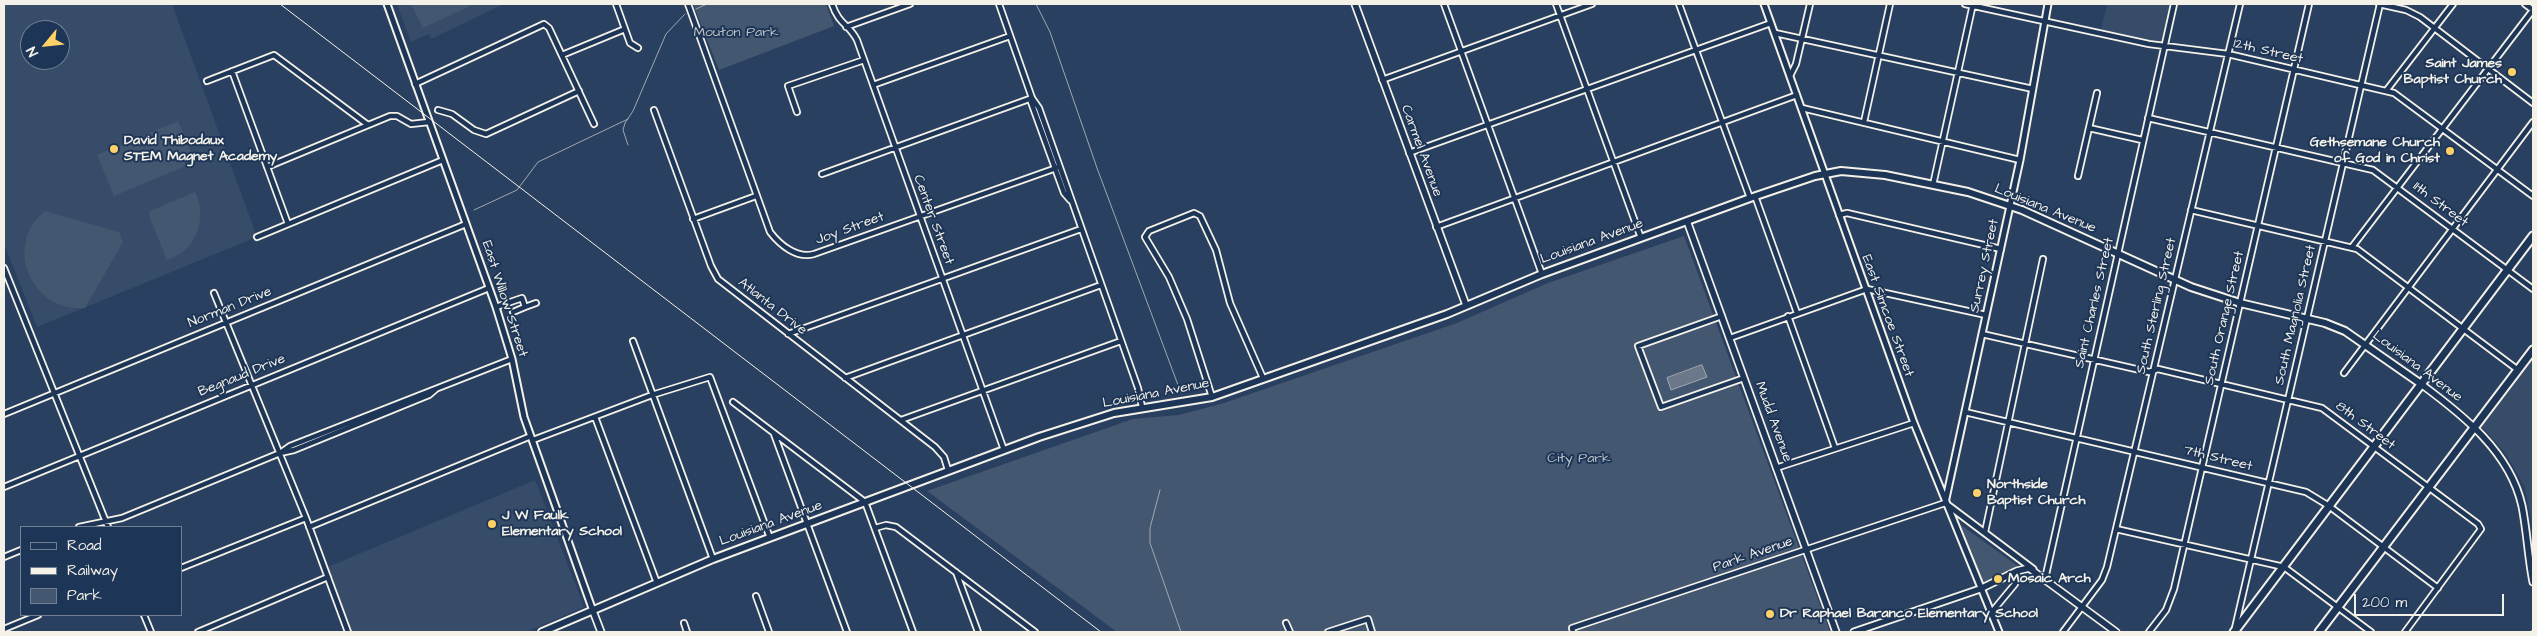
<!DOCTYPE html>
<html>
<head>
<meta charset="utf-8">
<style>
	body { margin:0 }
	#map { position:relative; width:2537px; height:636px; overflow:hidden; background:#2a4060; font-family:"Architects Daughter",sans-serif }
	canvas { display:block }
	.frame { position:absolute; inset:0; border:5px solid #f4f1e8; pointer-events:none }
	.legend { position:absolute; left:20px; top:526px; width:162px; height:90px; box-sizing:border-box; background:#1d3557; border:1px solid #738091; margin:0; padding:6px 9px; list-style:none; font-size:15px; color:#f4f1e8 }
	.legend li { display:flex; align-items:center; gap:10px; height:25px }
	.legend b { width:25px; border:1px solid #738091 }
	.north { position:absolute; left:20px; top:20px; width:50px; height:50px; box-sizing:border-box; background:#1d3557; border:1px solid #738091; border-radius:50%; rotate:242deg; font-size:14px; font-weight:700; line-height:20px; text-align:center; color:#f4f1e8 }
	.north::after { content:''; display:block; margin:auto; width:18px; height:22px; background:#ffd166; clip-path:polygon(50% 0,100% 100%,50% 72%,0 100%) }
	.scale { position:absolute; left:2354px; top:594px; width:150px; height:22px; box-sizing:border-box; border:2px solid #f4f1e8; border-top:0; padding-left:6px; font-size:15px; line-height:18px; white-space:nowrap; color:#f4f1e8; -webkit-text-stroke:4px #1d3557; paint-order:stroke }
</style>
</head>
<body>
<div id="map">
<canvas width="2537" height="636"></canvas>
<div class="frame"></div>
<ul class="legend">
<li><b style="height:6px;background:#1d3557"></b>Road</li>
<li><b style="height:6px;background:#f4f1e8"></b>Railway</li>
<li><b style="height:14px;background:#445771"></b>Park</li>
</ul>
<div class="north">N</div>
<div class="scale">200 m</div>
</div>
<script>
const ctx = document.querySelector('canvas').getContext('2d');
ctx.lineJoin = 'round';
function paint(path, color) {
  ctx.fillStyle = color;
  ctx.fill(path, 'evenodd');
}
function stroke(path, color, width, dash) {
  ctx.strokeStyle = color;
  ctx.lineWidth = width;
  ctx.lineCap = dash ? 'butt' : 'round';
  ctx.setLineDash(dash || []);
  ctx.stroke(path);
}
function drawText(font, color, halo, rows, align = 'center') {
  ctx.font = font + ' "Architects Daughter",sans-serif';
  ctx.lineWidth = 4;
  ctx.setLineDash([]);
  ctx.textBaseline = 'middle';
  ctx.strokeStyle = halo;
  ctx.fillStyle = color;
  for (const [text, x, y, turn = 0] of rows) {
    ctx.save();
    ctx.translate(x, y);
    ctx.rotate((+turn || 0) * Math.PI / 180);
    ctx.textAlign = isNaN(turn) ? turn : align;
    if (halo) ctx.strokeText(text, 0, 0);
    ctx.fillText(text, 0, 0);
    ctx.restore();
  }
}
paint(new Path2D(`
	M4 4H172L257 237 37 327 4 244ZM30 30H60V60H30Z
	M397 4H504L431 39 429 34 411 42Z
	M2107 4H2170L2161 43 2101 30Z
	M2533 359V528L2525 488 2507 455 2482 427Z
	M535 480 584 607 526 632H352L328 567Z`), '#374c69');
paint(new Path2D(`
	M411 4H474L423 28Z
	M693 4H826L834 26 719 70Z
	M178 121 195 162 114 196 97 155Z
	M195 192C208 219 196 251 167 260L149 216 150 211Z
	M45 211 119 232 123 242 85 308C32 313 2 245 45 211Z
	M1684 236 1830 632H1117L927 491 1133 419 1179 415 1224 403 1457 323 1548 283Z
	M1958 523 2018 566 1982 586Z`), '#445771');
const water = new Path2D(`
	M1702 365 1707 377 1671 390 1667 378Z`);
paint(water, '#6a788a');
stroke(water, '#a1a8b0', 1);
stroke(new Path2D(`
	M1036 4 1050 32 1097 168 1181 393
	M696 9 707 4
	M628 145 623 130 625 123 633 111 666 34 685 14
	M474 210 517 190 538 162 628 119
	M1160 490 1150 528V543L1181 632`), '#a1a8b0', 1);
const minor = new Path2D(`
	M616 4 630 43 638 48
	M688 4 770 232C780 245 797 259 814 254L1059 167
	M832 4C839 25 849 24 857 40L1004 450
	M999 4 1032 98 1039 108 1138 388 1142 407
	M1444 4 1542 274
	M1556 4 1641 238
	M1679 4 1750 198
	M1965 4 2149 44 2228 54 2394 93 2533 196
	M2379 4 2406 10 2420 17 2533 103
	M2525 4 2533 10
	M846 27 910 4
	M1775 33 2033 89
	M562 55 625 29
	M232 71 288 224
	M1790 76 1796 64 1810 4
	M1382 80 1592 4
	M207 81 274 55 368 125
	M415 84 544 24 549 28 594 124
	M873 85 1010 36
	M2386 91 2453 4
	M1032 98 1031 102 1064 193 1070 200
	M1802 108 2020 160
	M438 110 452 114 474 130 486 134 579 91
	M654 110 711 266 718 279 935 447 944 457 948 470
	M797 112 788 86 864 60
	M2148 118 2373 170 2533 289
	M1864 122 1890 4
	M2089 128 2142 140
	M1409 153 1771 23
	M267 167 390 116H397L411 124 429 122
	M822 174 1032 98
	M2078 176 2097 93
	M1933 185 1973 4
	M1755 196 1797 313
	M2191 210 2357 249 2518 370
	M1839 215 1847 213 2001 249
	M693 219 756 196
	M1436 227 1797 95
	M257 237 443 160
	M2352 247 2533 10
	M4 268 108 527
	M214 293 306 518 348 632
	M496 307 522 298 525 307 513 312
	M525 307 536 303
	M1722 316 1638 346 1661 407 1744 378
	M1788 316 1835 448
	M788 334 1081 229
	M1982 334 2149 372 2158 369 2322 408 2478 524 2481 529 2405 632
	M1730 338 1867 289 1986 315
	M633 341 713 559
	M2344 373 2533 122
	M845 378 1101 285
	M1212 397 1187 319 1169 277 1145 237 1149 231 1194 213 1200 216 1216 250 1230 303 1263 378
	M733 402 865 502 913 632
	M1965 412 2306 492 2329 506 2438 588
	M4 414 466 224
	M595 417 657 583
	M901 420 1121 341
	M774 434 847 632
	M533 440 652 395 710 377 770 538
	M280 453 294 450 429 395 436 389
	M1776 468 1914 423
	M4 487 489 288
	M79 527 122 518 280 453 290 446 512 359
	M309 527 531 436
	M875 528 886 525 896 527 1035 632
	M2116 529 2284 567 2371 632
	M1985 532 2043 259
	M4 557 21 550
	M181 568 306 518
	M956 572 978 632
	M2045 579 2174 4
	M756 596 769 632
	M1991 613 2015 584
	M144 615 151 632
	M684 623 687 632
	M1286 623 1290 632
	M2235 628 2380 4
	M4 629 38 615
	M198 632 328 577
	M1328 632 1368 619 1372 632
	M1573 632 1572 628 1945 503
	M2063 632 2102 580 2107 567 2240 4
	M2149 632 2166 610 2174 589 2309 4`);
const tertiary = new Path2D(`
	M387 4 496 307 512 359 524 417 593 611
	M1764 4 1914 423 1999 632
	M2033 569 1945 503 2020 160 2048 4`);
const secondary = new Path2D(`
	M1355 4 1466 305
	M1687 221 1836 632
	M2421 384C2463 415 2510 452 2522 506 2527 531 2528 557 2533 582
	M593 611 601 632
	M1854 632 1980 589 2017 571 2029 568 2116 632`);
const primary = new Path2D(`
	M542 632 713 559 1039 437 1114 413 1212 397 1447 314 1542 274 1750 198 1815 176 1841 171 1885 175 1968 192 2022 210 2191 287 2240 303 2325 323 2345 331 2421 384`);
const trunk = new Path2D(`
	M2234 632 2533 236
	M2319 632 2533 350`);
stroke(minor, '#f4f1e8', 8);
stroke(tertiary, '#f4f1e8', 9);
stroke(secondary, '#f4f1e8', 9);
stroke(primary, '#f4f1e8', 10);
stroke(trunk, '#f4f1e8', 11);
stroke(minor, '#1d3557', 4.5);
stroke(tertiary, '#1d3557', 5);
stroke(secondary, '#1d3557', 5.5);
stroke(primary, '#1d3557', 6);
stroke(trunk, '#1d3557', 7);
stroke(new Path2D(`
	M280 4 1101 632
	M2531 632 2533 629`), '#f4f1e8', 1);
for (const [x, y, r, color] of [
	[2512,72,5,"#ffd166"],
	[114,149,5,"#ffd166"],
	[2450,151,5,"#ffd166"],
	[1977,493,5,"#ffd166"],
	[492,524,5,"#ffd166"],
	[1998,579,5,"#ffd166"],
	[1770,614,5,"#ffd166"]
]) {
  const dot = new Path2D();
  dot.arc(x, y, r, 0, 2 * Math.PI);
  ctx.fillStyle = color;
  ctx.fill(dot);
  stroke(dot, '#1d3557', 2);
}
drawText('14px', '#bfc3c4', '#1d3557', [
	["Mouton Park",736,33],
	["City Park",1579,459]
]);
drawText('14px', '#f4f1e8', '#1d3557', [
	["12th Street",2268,52,13],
	["Carmel Avenue",1421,151,70],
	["11th Street",2440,205,37],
	["Louisiana Avenue",2045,209,22],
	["Center Street",933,220,70],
	["Joy Street",850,229,-20],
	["Louisiana Avenue",1592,242,-20],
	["Surrey Street",1985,266,-78],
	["East Willow Street",504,299,72],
	["Saint Charles Street",2095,303,-77],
	["South Sterling Street",2157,306,-77],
	["Atlanta Drive",772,307,38],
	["Norman Drive",230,308,-22],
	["South Magnolia Street",2296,315,-77],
	["East Simcoe Street",1887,316,70],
	["South Orange Street",2225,318,-77],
	["Louisiana Avenue",2417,367,37],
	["Begnaud Drive",242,376,-22],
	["Louisiana Avenue",1156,394,-11],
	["Mudd Avenue",1773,422,70],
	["8th Street",2365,426,37],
	["7th Street",2218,459,14],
	["Louisiana Avenue",771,524,-20],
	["Park Avenue",1753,555,-19]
]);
drawText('bold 14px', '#f4f1e8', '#1d3557', [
	["Saint James",2502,64,"right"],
	["Baptist Church",2502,80,"right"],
	["David Thibodaux",124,141],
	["STEM Magnet Academy",124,157],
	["Gethsemane Church",2440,143,"right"],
	["of God in Christ",2440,159,"right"],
	["Northside",1987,485],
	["Baptist Church",1987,501],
	["J W Faulk",502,516],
	["Elementary School",502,532],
	["Mosaic Arch",2008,579],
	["Dr Raphael Baranco Elementary School",1780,614]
], 'left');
</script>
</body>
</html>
